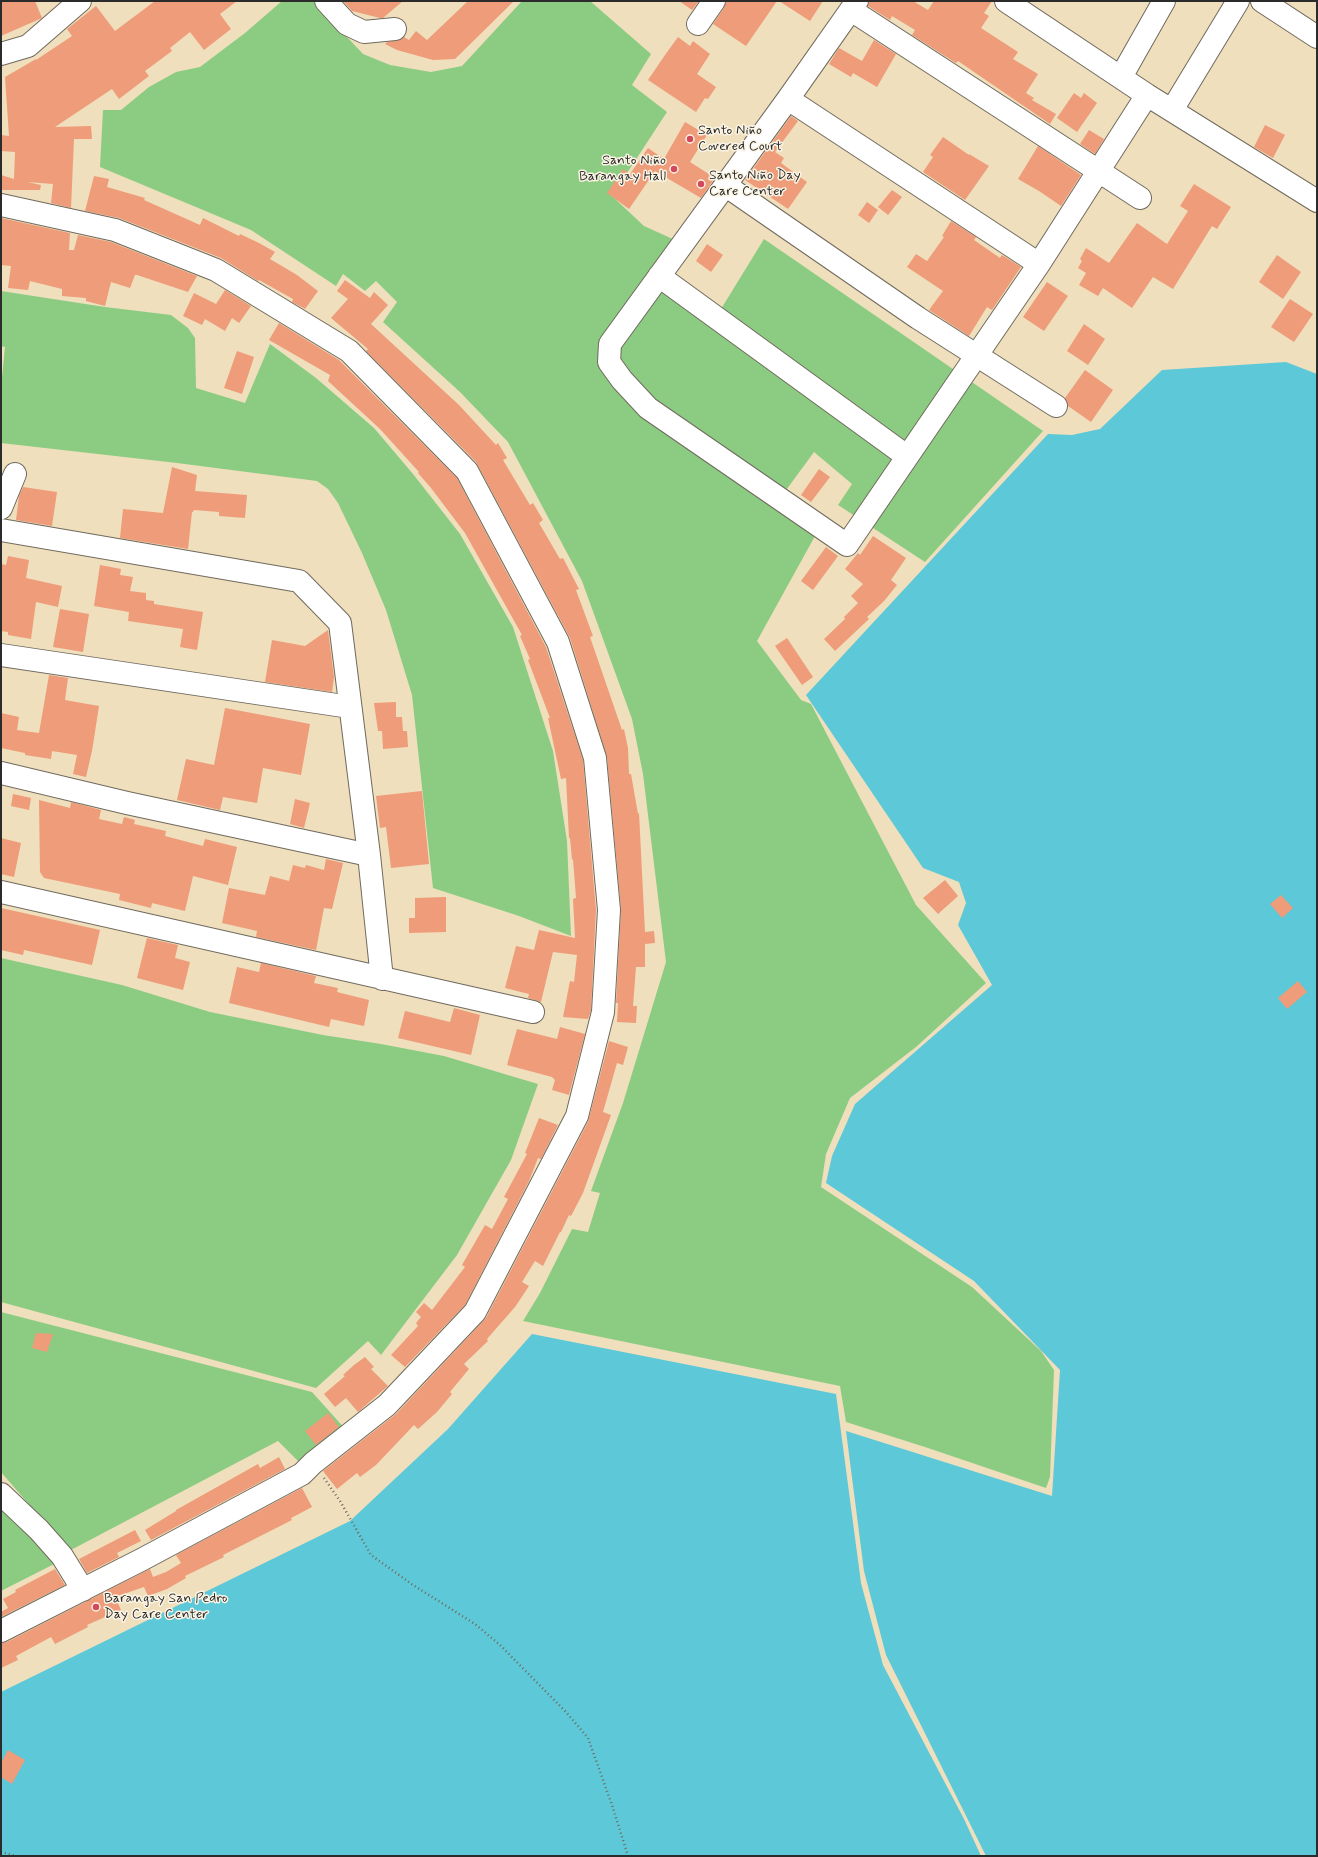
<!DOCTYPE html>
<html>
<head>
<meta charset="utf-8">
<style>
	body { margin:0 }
	#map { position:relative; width:1318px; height:1857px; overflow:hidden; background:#efdfbd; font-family:Mynerve,sans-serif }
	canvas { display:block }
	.frame { position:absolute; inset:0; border:2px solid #2b2b2b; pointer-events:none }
</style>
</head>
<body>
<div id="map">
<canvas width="1318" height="1857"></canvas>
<div class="frame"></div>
</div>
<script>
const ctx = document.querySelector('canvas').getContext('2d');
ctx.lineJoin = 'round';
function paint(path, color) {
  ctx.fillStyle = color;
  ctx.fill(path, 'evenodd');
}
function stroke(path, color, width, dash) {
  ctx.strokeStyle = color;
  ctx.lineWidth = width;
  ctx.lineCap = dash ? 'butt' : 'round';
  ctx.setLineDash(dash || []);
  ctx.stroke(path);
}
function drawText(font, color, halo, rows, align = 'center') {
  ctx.font = font + ' Mynerve,sans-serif';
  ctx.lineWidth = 3;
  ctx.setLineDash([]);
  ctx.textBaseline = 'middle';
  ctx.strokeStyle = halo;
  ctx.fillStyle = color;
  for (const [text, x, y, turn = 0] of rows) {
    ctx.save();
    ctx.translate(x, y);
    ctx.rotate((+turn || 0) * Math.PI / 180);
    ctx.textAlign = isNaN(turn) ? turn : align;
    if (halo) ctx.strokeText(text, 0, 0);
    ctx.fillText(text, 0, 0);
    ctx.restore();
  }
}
paint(new Path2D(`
	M282 1H313L363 54 390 65 431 72 462 66 522 1H590L651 54 632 85 667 112 612 196 644 226 686 245 672 273 721 309 764 239 1043 431 925 562 838 505 852 484 814 452 781 497 815 536 757 641 801 700 811 704 916 905 986 983 916 1047 850 1098 826 1154 821 1187 972 1287 1041 1351 1054 1370 1050 1477 1046 1488 928 1448 846 1422 840 1386 523 1321 540 1293 572 1229 588 1232 600 1193 591 1191 623 1103 666 962 643 774 632 719 582 581 508 442 460 392 383 322 397 302 376 281 365 291 343 274 336 286 251 230 100 167 103 110H121L149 87 176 72 200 67 245 33Z
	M1 291 105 307 171 315 188 328 195 338 196 388 245 403 270 344 316 378 374 428 413 474 460 534 513 627 553 751 567 841 571 936 519 916 433 888 412 695 386 610 362 553 338 503 328 489 317 481 177 463 1 443V387L5 347 1 346Z
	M1 958 122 985 210 1012 323 1035 381 1044 444 1056 538 1084 511 1160 457 1255 381 1355 368 1341 316 1388 1 1302Z
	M1 1312 312 1392 347 1431 302 1465 278 1441 69 1551 1 1472Z
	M1 1501 60 1561 1 1591Z`), '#8ccc82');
paint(new Path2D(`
	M1286 362 1317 374V1856H986L886 1655 864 1571 846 1431 1052 1496 1060 1370 974 1281 826 1183 832 1156 855 1104 992 985 958 925 966 903 959 882 923 868 806 695 1048 434 1072 435 1100 429 1162 370Z
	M532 1334 836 1394 861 1583 883 1665 964 1819 981 1856H1V1692L350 1521 448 1429Z`), '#5dc8d7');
paint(new Path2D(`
	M1 1H35L42 18 1 36Z
	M155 1H237L220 14 231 29 204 50 190 32 170 48 172 51 145 71 149 76 119 99 112 89 55 127 91 126 92 139H74L71 208 51 203 53 184 27 182 41 185 40 190H1V175L14 179 15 152 1 151V135L9 136 5 77 36 59V60L72 36 67 29 96 6 115 31Z
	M343 1H403L383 18H380L352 11Z
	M468 1H514L455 59 433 60 397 50 385 44 387 42 402 39 404 37 409 40 416 31 427 40Z
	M679 1H699L692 10Z
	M726 1H777L746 46 713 24 724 8Z
	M779 1H823L810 21Z
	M869 1H913L928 10 934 1H992L984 13 989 16 981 28 1018 52 1013 59 1038 74 1026 93 1034 98 1032 100 1056 114 1050 124 958 61 956 63 912 35 915 30 892 16 890 20 868 6Z
	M678 37 690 46 693 41 710 54 697 74 716 87 708 99 705 98 696 112 648 80 665 55Z
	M874 40 896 54 877 87 853 73 851 77 829 64 839 48 862 61Z
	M1074 93 1081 98 1084 93 1097 103 1077 132 1057 118Z
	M791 116 798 121 775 152 784 158 781 163 807 182 788 209 745 180Z
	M685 122 707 135 690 162 715 178 701 198 655 171 629 209 607 193 623 169 630 174 648 148 664 159Z
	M1265 125 1285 135 1273 158 1254 147Z
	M1089 130 1104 139 1095 154 1080 144Z
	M943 137 969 155V154L989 166 965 200 923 172 933 157 930 155Z
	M1038 146 1081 175 1061 206 1039 191 1018 179Z
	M94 176 109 179 107 187 145 198 144 200 200 225 203 218 239 236 240 234 259 243 275 252 270 259 297 275 318 291 305 309 292 302 293 299 259 280 258 281 221 258 119 218 85 211Z
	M1194 184 1231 207 1217 229 1212 226 1173 289 1153 277 1132 308 1103 288 1098 296 1079 285 1086 273 1078 268 1082 261 1080 259 1086 248 1109 263 1137 223 1167 244 1188 211 1180 206Z
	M892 190 902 197 888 215 878 207Z
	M867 202 878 210 869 223 858 215Z
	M1 218 70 233 69 250H74L78 235 111 242 197 276 188 292 137 275H135L130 288 111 282 105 306 86 301V298L62 296V289L30 281 28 290 8 288 11 266 1 265Z
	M951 221 976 237 974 240 1000 258 1002 255 1021 267 992 310 987 307 969 336 929 310 943 291 907 267 916 254 927 261 944 237 942 236Z
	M707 244 723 255 711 272 696 261Z
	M1277 255 1301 272 1283 299 1259 282Z
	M345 280 370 298 374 292 388 305 371 324 459 405 496 445 498 443 507 458 503 460 530 505 533 503 543 520 539 523 560 559 563 558 579 589 576 590 593 636 590 637 622 730 624 729 628 748 629 774H631L638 814 639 813 645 932 654 931 655 943 645 944V967H636L633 1006H637L636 1023 617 1022 618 1003H616L621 909 607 757 570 638 476 462 366 351 368 349 331 318 348 299 337 291Z
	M1047 282 1068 296 1044 331 1023 317Z
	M225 290 251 306 239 323 232 318 225 331 205 319 202 325 183 316 194 293 216 304Z
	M1290 299 1313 314 1294 342 1271 327Z
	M279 323 339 360 457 478 546 647 583 760 596 910 591 1010 588 1019 563 1017 570 981 574 982 577 955 553 952 541 1002 528 998 529 994 505 988 516 946 534 950 539 930 575 938 573 899 576 898 573 859 572 860 570 838H569L566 778 561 779 548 718H550L528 660 530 659 520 636 522 635 465 533 431 488 418 473 419 472 380 429 328 381 330 375 269 340Z
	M1084 324 1105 339 1088 365 1067 351Z
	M237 351 254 357 242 394 224 388Z
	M1085 370 1113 390 1091 422 1068 406 1065 398Z
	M172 467 197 475 195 491 247 495 245 518 219 516V512L194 510 193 512H192L188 549 120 538 123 509 163 513Z
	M819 469 830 477 811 502 801 495Z
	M23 487 57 492 52 526 16 520 19 496Z
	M873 536 906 558 891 580 897 585 884 601 867 617 869 619 835 651 824 639 845 619 844 617 858 603 851 596 863 584 845 569 858 553 860 555Z
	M826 547 838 556 813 590 801 581Z
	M8 556 29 560 26 578 62 586 58 607 36 602 31 639 8 635V632L1 631V564L6 565Z
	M100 565 121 569 120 575 133 577 130 591 146 593V600L154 601V604L203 612 197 650 180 647 183 629 128 621 129 612 94 606Z
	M60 609 89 614 83 652 53 647Z
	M328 630 334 677 332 692 265 682 272 640 305 646Z
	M787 638 813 677 802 685 775 646Z
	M49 675 68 678 65 700 99 706 92 751 86 777 73 774 77 755 52 751 51 759 25 755V753L1 748V713L19 717 17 730 39 733Z
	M396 702V717H402L403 731H407L408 747 383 749 382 731H378L374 703Z
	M225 708 310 724 301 775 263 768 257 803 223 797 220 810 177 800 186 759 214 765Z
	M422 791 429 864 391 868 386 827 380 828 376 796Z
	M13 794 31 798 29 810 11 806Z
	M295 799 310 803 304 828 290 824Z
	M39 800 70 808 71 802 101 810 99 819 122 824 124 817 135 820 134 824 166 831 165 836 203 846 205 839 237 847 228 885 193 876 185 911 152 903 151 908 119 900 120 894 44 878 40 872Z
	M1 838 21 843 14 877 1 874Z
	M326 859 343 863 332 909 324 908 316 950 256 937 257 931 222 923 229 888 265 895 270 876 289 881 293 865 305 868 306 865 324 870Z
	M945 880 958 896 938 914 923 898Z
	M1281 895 1293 908 1282 918 1270 904Z
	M446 897V932L409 933V918H415V898Z
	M1 908 100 930 92 965 24 950 23 955 1 950Z
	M147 938 178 945 175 958 190 962 183 990 137 978Z
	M261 963 316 976 314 983 338 988 337 992 369 1000 364 1026 331 1019 329 1027 229 1003 237 967 259 972Z
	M1298 981 1307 992 1287 1009 1278 998Z
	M454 1008 480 1015 471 1055 398 1038 405 1011 450 1022Z
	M560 1027 585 1034 569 1095 552 1090 555 1080 552 1077 507 1065 517 1029 557 1039Z
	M609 1041 628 1047 623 1065 617 1063 603 1112 611 1115 583 1193 571 1216 569 1215 561 1232H560L543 1266 535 1261 522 1282 529 1286 515 1307 487 1339 488 1341 464 1364 469 1369 450 1392 452 1394 437 1412 418 1429 414 1425 376 1465 360 1477 357 1473 337 1489 323 1471 396 1414 486 1318 588 1122Z
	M539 1118 558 1125 541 1159 538 1158 529 1181 465 1305 405 1367 391 1355 418 1326 416 1323 421 1317 416 1312 424 1303 432 1310 465 1267 462 1265 485 1225 492 1229 508 1199 504 1197 527 1154 525 1153Z
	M36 1333 53 1334 47 1352 32 1348Z
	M365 1357 374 1367 371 1369 388 1386 358 1412 346 1398 335 1407 324 1394 345 1376 343 1375 354 1365Z
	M328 1413 339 1427 316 1445 305 1431Z
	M279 1457 285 1469 151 1540 145 1530 176 1511V1510L258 1464 260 1468Z
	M302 1488 312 1507 291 1518 292 1520 223 1555 224 1557 185 1576 186 1578 167 1589 148 1596 144 1587 115 1597 121 1610 87 1625 88 1627 55 1644 51 1637 16 1656 18 1660 1 1668V1643L7 1642 150 1569 153 1577 166 1572 181 1563 176 1555Z
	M135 1530 141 1541 117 1553 119 1557 87 1573 79 1559Z
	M55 1569 65 1585 1 1617V1612L8 1608 3 1599 16 1592 15 1590Z
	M8 1750 25 1760 12 1784 1 1777V1763Z`), '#ee9c79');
const minor = new Path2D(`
	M326 1 347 24 364 32 395 29
	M857 1 788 99 610 344 609 362 622 380 648 408 847 545 1039 264 1147 95
	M1006 1 1147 95 1317 201
	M1262 1 1317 37
	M851 10 1140 198
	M698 24 714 1
	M1 54 28 46 80 1
	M1121 77 1164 1
	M788 99 1039 264
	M1172 110 1238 1
	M725 185 918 318 1056 406
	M1 205 115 230 216 270 349 351 467 471 558 642 595 758 609 910 603 1012 577 1116 475 1312 387 1405 313 1463 302 1474 141 1560 1 1631
	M659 276 901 452
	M1 508 15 474
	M1 530 299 581 340 623 369 855 382 979
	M1 655 350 707
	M1 773 127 803 369 855
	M1 892 533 1012
	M1 1494 39 1530 62 1556 83 1590`);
stroke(minor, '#706a5e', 24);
stroke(new Path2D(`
	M324 1478 340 1501 371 1555 413 1585 475 1624 500 1645 566 1712 588 1738 612 1805 628 1856
	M1 1852 16 1856`), '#706a5e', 2.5, [1, 3]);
stroke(minor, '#fff', 22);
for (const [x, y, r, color] of [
	[690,139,4,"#d1495b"],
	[674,169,4,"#d1495b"],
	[701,184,4,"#d1495b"],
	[96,1607,4,"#d1495b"]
]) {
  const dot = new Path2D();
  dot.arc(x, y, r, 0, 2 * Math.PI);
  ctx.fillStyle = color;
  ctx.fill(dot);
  stroke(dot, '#fcf5e5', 1.5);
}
drawText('14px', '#2b2b2b', '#fcf5e5', [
	["Santo Niño",698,131],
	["Covered Court",698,147],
	["Santo Niño",666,161,"right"],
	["Barangay Hall",666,177,"right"],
	["Santo Niño Day",709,176],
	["Care Center",709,192],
	["Barangay San Pedro",104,1599],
	["Day Care Center",104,1615]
], 'left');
</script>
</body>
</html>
